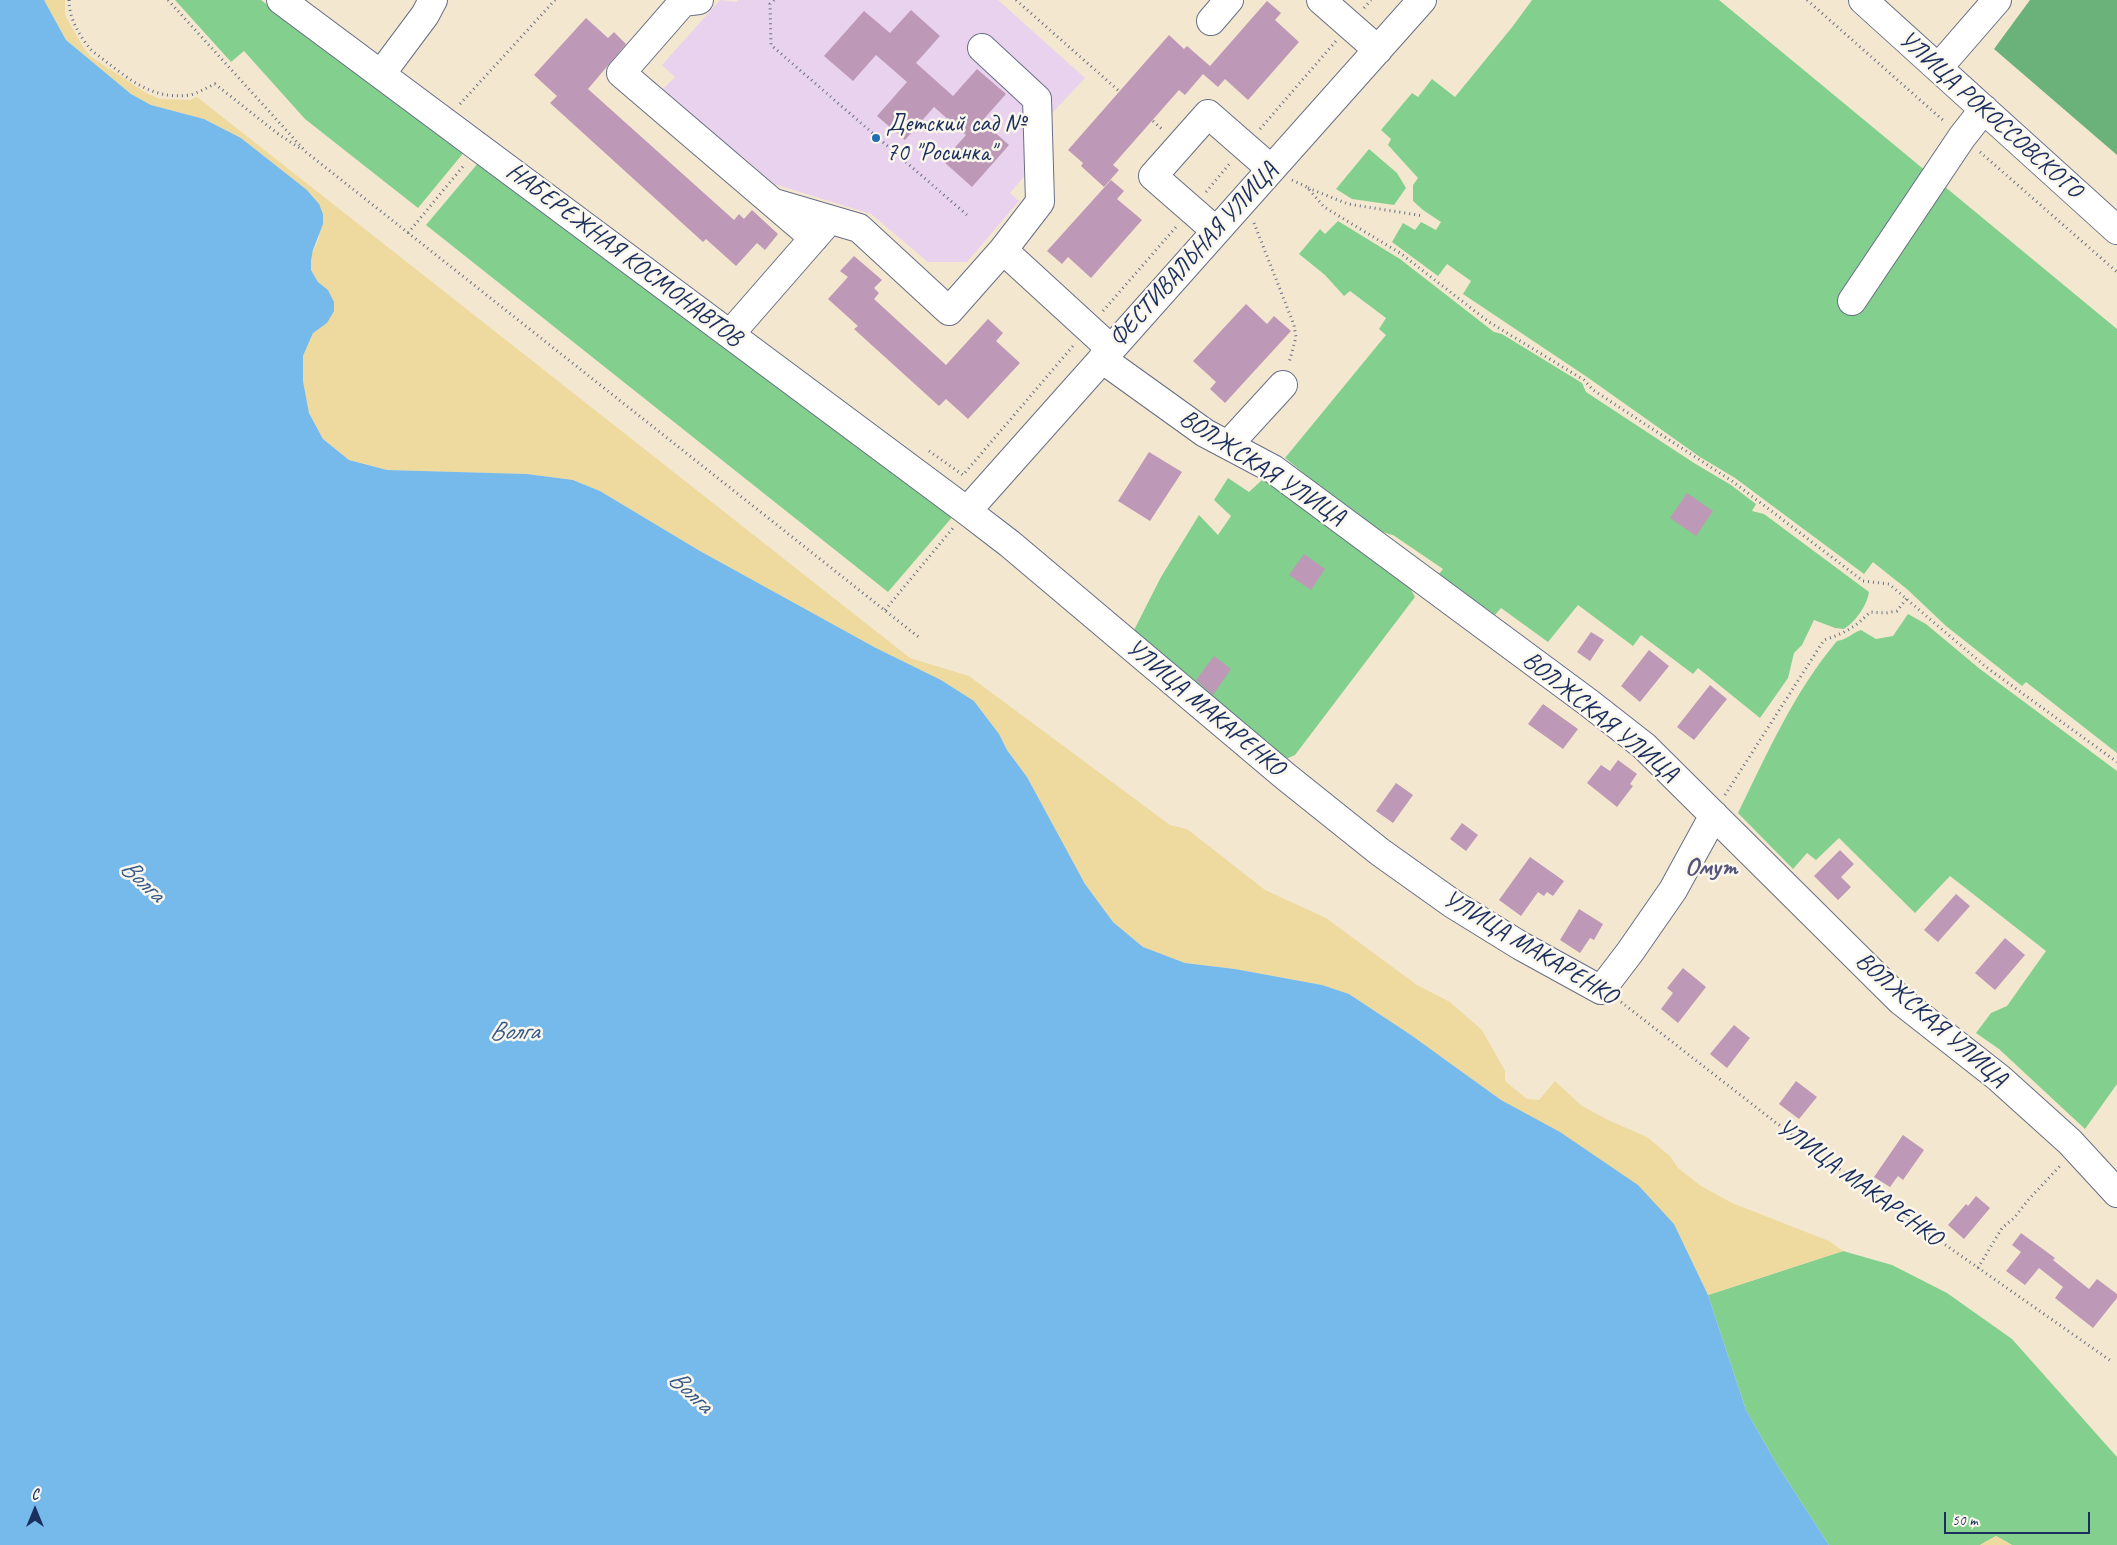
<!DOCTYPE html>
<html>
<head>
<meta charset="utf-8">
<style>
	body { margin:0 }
	#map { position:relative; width:2117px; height:1545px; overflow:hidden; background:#f4e7cf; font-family:Caveat,sans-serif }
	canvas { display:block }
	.north { position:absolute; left:10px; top:1485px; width:50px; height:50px; -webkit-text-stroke:4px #fbf7ec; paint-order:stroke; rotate:0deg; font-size:14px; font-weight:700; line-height:20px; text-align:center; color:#1b2f5e }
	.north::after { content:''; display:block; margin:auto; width:18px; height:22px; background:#1b2f5e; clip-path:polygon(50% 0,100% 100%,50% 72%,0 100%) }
	.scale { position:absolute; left:1944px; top:1512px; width:146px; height:22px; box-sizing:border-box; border:2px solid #1b2f5e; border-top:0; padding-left:6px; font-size:15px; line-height:18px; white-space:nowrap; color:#1b2f5e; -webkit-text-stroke:4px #fbf7ec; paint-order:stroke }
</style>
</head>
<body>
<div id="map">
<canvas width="2117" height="1545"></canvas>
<div class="north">С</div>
<div class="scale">50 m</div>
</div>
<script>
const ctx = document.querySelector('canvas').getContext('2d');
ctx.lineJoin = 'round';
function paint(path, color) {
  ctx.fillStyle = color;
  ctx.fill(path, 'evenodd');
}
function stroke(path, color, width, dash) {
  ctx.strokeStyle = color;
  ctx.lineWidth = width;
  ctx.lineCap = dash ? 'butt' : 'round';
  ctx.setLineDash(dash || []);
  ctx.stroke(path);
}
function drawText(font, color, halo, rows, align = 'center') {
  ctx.font = font + ' Caveat,sans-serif';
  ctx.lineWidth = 5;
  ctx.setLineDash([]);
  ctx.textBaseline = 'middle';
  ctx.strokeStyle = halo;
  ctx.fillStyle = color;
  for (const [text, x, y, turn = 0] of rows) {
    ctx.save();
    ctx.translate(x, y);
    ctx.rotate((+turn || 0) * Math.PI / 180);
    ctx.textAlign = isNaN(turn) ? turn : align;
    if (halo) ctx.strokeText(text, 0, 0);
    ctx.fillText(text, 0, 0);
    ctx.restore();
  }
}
paint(new Path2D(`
	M720 0 737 2 738 0H998L1085 78 1043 123 1044 153 1010 193 1019 201 967 262H928L871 214 774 184 741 155 735 161 678 111 683 106 663 89 675 77 662 65Z`), '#e9d2ed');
paint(new Path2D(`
	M175 0H261L465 151 418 208 305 119 244 51 231 62Z
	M1532 0H1719L2117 329V753L2026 682 2022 686 1946 626 1908 590 1873 562 1864 574 1735 478 1700 457 1587 377 1463 294 1471 281 1447 264 1438 276 1392 242 1403 223 1415 230 1421 222 1436 230 1441 222 1423 210 1413 201V185L1418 178 1388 145 1391 139 1381 130 1412 93 1418 97 1432 79 1455 97 1513 26Z
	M1369 149 1397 173 1406 188 1394 205 1352 199 1336 189Z
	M479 162 729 352 954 515 888 592 426 225Z
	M1338 221 1400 259 1494 332 1502 334 1582 383 1586 392 1694 463 1731 485 1756 504 1752 511 1764 514 1869 592C1867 606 1855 622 1844 629L1835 628 1814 620 1802 645 1794 653 1788 678 1760 718 1698 668 1693 674 1641 635 1633 646 1578 605 1548 642 1501 608 1495 615 1438 575 1443 569 1393 535C1370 532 1307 475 1285 458L1386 335 1379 329 1386 318 1350 291 1344 296 1325 275 1299 254 1320 229 1325 234Z
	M1228 478 1249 492 1263 479 1372 559 1406 580 1415 597 1295 755 1284 760 1131 636 1161 577 1199 515 1218 535 1231 516 1214 500Z
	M1908 614 1926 624 1980 669 2117 771V1084L2085 1129 1999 1049 1976 1033 1991 1013 2007 1006 2046 951 1950 876 1915 913 1839 838 1816 860 1807 853 1793 869 1738 813C1767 754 1794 692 1837 641 1847 640 1852 633 1861 630L1876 639 1893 636Z
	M1843 1251 1892 1265 1947 1293 2012 1339 2117 1457V1545H2012L1996 1536 1980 1545H1829L1776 1463 1746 1410 1708 1295Z`), '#83d08e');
paint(new Path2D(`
	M2030 0H2117V155L1994 49Z`), '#6ab279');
paint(new Path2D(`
	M44 0H65V15L83 47 90 56 146 93 160 99 190 100 197 97 910 658 969 676 1170 825 1187 829 1265 890 1326 918 1417 985 1450 1002 1482 1030 1505 1071V1081L1527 1099 1539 1100 1555 1081 1582 1106 1610 1121 1647 1137 1670 1156 1678 1168 1701 1186 1732 1203 1829 1241 1843 1251 1708 1295 1674 1224 1525 1114 1501 1100 1411 1035 1349 994 1322 985 1235 969 1185 963 1143 947 1113 922 1085 884 1027 777 1007 750 999 734 974 701 941 680 876 648 700 551 600 491 573 480 527 474 387 470 349 460 323 439 309 413 303 381V356L313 333 326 323 328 290 318 282 311 271 310 259 319 238V204L307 190 241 138 204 119 151 105 131 94 66 40Z
	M1996 1536 2012 1545H1980Z`), '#eeda9e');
paint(new Path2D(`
	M0 0H44L66 40 131 94 151 105 204 119 241 138 307 190 319 204 323 214V224L313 250 311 260V270L318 282 328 290 334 302V311L327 323 313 333 303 356V381L309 413 323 439 349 460 387 470 527 474 573 480 600 491 700 551 876 648 941 680 974 701 999 734 1007 750 1027 777 1085 884 1113 922 1143 947 1185 963 1235 969 1322 985 1349 994 1411 1035 1501 1100 1560 1132 1638 1185 1674 1224 1708 1295 1746 1410 1776 1463 1829 1545H0Z`), '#76baec');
paint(new Path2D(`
	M1267 1 1281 13 1275 20 1299 42 1248 100 1225 79 1218 87 1203 74 1185 95 1179 90 1113 165 1119 170 1104 187 1081 166 1083 163 1068 150 1169 35 1184 49 1187 46 1210 66Z
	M911 10 940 36 916 63 953 96 977 69 1006 94 982 121 1009 145 972 187 943 161 966 135 934 107 905 140 877 116 907 82 876 55 853 81 824 56 864 11 890 33Z
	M586 18 608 38 614 32 626 44 588 89 734 220 739 214 744 219 752 210 778 234 765 250 757 243 736 266 706 239 703 242 550 103 557 96 534 75Z
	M1111 180 1124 191 1117 199 1142 220 1091 278 1068 257 1062 264 1047 251Z
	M854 256 882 280 874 288 879 293 874 299 946 365 988 319 1003 333 996 341 1020 363 968 419 946 399 939 406 854 329 858 326 828 299 848 277 840 271Z
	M1246 304 1267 324 1274 316 1291 331 1225 403 1210 389 1216 382 1193 361Z
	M1149 452 1182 472 1150 521 1118 501Z
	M1687 493 1713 511 1696 536 1670 518Z
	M1304 554 1325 569 1311 590 1289 575Z
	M1591 632 1604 640 1590 661 1577 652Z
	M1649 650 1669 666 1640 702 1621 686Z
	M1214 656 1231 669 1213 695 1196 680Z
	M1710 685 1727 699 1694 740 1677 727Z
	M1543 704 1578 729 1563 749 1528 724Z
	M1618 760 1637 774 1630 784 1633 786 1617 807 1587 783 1601 765 1610 771Z
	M1396 783 1413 795 1393 823 1376 811Z
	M1462 823 1478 835 1466 851 1450 839Z
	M1840 850 1854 864 1841 877 1851 887 1838 900 1814 876Z
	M1530 857 1564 881 1553 896 1547 892 1544 896 1538 892 1521 916 1499 900Z
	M1956 894 1970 906 1938 942 1924 930Z
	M1579 909 1603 924 1594 940 1590 938 1580 953 1560 940Z
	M2005 938 2025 955 1995 990 1975 973Z
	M1683 968 1706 987 1678 1023 1661 1009 1673 993 1667 988Z
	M1734 1025 1750 1038 1727 1068 1710 1054Z
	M1796 1081 1817 1097 1799 1119 1779 1104Z
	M1903 1135 1924 1150 1903 1180 1898 1176 1890 1187 1874 1177Z
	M1976 1196 1990 1208 1964 1239 1948 1225 1966 1204 1968 1206Z
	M2021 1233 2055 1258 2053 1260 2089 1289 2097 1279 2117 1294V1298L2093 1328 2055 1298 2063 1287 2039 1268 2025 1285 2006 1271 2021 1252 2012 1245Z`), '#bd98b7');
const minor = new Path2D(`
	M281 0 967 511 1010 544 1285 776 1380 852 1453 904 1521 946 1601 990 1630 952 1673 890 1714 815
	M699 0 683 2 621 73 814 238
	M1321 0 1378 50
	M1863 0 2117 230
	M1211 21 1229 0
	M1938 68 1997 0
	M381 74 425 15 433 0
	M774 203 859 228 949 311 1003 250 1040 202 1037 99 982 48
	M1216 231 1153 176 1208 114 1271 169
	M1003 250 1111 349
	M1852 301 1962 137 1984 109
	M730 334 826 224
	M1102 359 1205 433 1273 469 1589 703 1644 746 1901 1001 1999 1078 2070 1142 2117 1193
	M1228 445 1283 385
	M967 511 1422 0`);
stroke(minor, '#676f86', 30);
stroke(new Path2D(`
	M69 0C69 19 80 37 92 51 124 74 148 101 190 95 198 93 208 87 215 84L277 133 301 149
	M168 0 306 152 921 639
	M774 0 770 4 771 45 967 215
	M1016 0 1119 91
	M1807 0 1945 122
	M1364 8 1371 0
	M460 104 555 0
	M1153 121 1163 130
	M1260 129 1336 41
	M1980 152 2117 272
	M1292 180 1307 187 1324 207 1400 253 1489 322 1584 380 1593 390 1732 481 1863 581 1889 584 1986 667 2117 762
	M1308 188 1348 204 1424 216
	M1206 192 1231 162
	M1254 223 1294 325 1296 337 1289 363
	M408 233 465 164
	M1103 311 1176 227
	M929 451 963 475 1073 346
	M885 610 953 528
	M1725 795 1824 640C1843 634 1856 627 1870 612L1886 613 1897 611 1907 598
	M1621 1002 1775 1122 1890 1206 2111 1361
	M1978 1268 2002 1228 2014 1218 2029 1199 2060 1166`), '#676f86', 3, [1, 4]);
stroke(minor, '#fff', 28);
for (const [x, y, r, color] of [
	[876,138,5,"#1f6fb2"]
]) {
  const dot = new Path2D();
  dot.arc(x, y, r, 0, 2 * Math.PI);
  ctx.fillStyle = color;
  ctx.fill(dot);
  stroke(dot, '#fbf7ec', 2);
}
drawText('25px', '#1b2f5e', '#fbf7ec', [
	["УЛИЦА РОКОССОВСКОГО",1990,115,42],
	["НАБЕРЕЖНАЯ КОСМОНАВТОВ",624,255,37],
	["ФЕСТИВАЛЬНАЯ УЛИЦА",1194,255,-48],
	["ВОЛЖСКАЯ УЛИЦА",1262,468,33],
	["УЛИЦА МАКАРЕНКО",1205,708,40],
	["ВОЛЖСКАЯ УЛИЦА",1600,717,39],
	["УЛИЦА МАКАРЕНКО",1530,948,31],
	["ВОЛЖСКАЯ УЛИЦА",1931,1020,41],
	["УЛИЦА МАКАРЕНКО",1859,1183,36]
]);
drawText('25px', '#1b2f5e', '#fbf7ec', [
	["Детский сад №",886,124],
	["70 \"Росинка\"",886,153]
], 'left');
drawText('bold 26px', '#54547d', '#fbf7ec', [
	["Омут",1711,868]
]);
drawText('italic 26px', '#365989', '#fbf7ec', [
	["Волга",142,881,43],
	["Волга",514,1032],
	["Волга",690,1392,43]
]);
</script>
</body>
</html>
